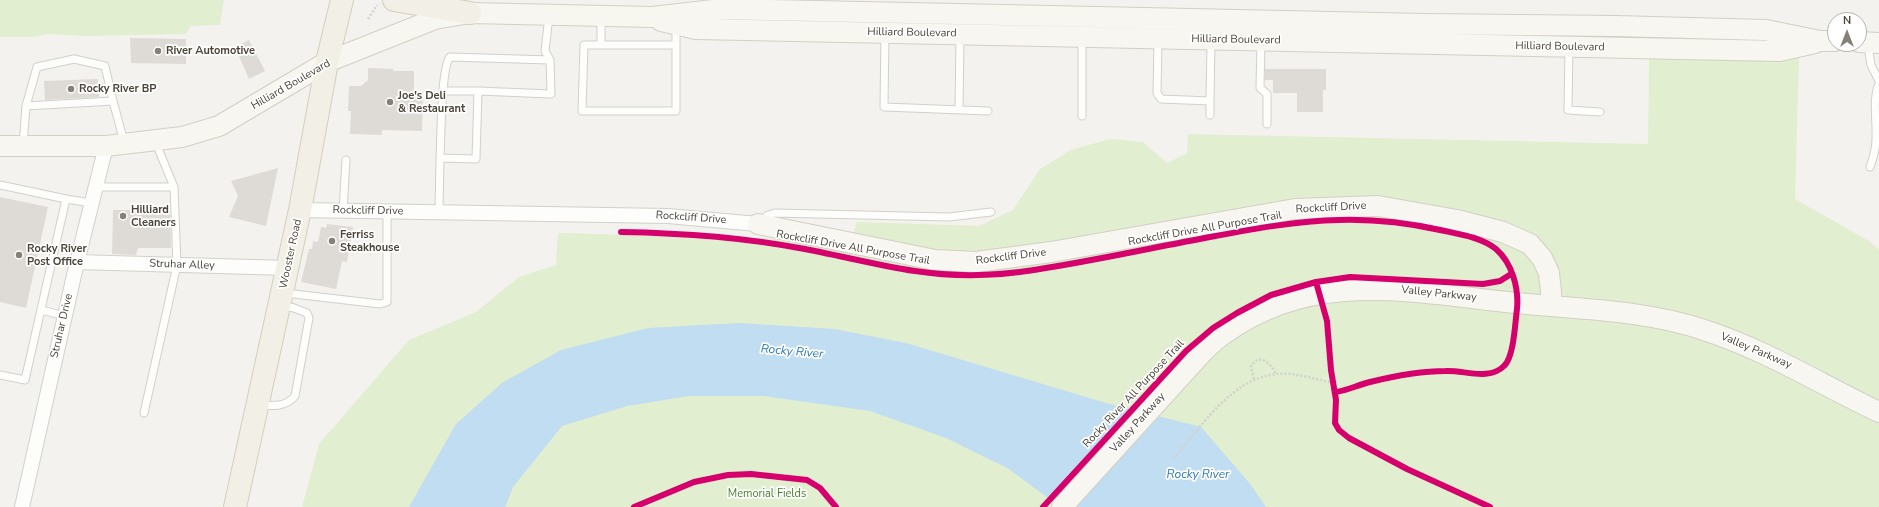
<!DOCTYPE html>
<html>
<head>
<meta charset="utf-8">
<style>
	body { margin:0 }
	#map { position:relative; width:1879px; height:507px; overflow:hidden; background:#f4f2ee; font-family:"Nunito Sans",sans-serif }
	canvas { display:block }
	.north { position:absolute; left:1827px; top:12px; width:40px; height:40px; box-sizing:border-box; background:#fff; border:1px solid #b7b4b0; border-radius:50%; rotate:0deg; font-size:11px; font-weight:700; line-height:16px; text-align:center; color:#4b4439 }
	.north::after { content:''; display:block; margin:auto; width:14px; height:18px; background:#868178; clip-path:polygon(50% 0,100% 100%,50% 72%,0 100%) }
</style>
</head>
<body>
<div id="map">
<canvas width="1879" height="507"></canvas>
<div class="north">N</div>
</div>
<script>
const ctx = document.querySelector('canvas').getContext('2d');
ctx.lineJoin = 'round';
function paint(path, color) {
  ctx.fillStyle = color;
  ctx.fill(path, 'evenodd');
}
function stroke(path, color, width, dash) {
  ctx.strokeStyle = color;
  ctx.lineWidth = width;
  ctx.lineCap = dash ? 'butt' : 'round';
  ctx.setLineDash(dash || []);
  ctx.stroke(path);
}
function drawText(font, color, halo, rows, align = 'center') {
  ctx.font = font + ' "Nunito Sans",sans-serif';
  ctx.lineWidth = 3.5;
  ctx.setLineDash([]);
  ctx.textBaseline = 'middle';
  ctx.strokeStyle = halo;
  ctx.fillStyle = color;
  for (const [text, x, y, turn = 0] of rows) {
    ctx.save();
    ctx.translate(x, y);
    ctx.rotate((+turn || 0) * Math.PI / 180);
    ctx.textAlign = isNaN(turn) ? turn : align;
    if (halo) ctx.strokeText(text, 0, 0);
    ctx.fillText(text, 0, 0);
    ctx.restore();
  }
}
paint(new Path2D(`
	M0 0H224L220 25 190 26 186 34 86 36 48 34 32 37H0Z
	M1649 55 1799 58 1795 199 1869 241 1879 250V507H302L319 444 409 340 476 312 519 277 556 265 558 233 785 239 848 252 857 222 979 226 1013 210 1040 169 1071 150 1110 139 1143 142 1167 163 1187 153 1188 134 1648 144Z`), '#e1eecf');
paint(new Path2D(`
	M739 323 834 329 906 343 1106 403 1201 427 1251 485 1266 507H1060L1009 469 946 438 870 411 764 396H689L627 406 562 426 513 487 505 507H409L456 424 502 383 561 350 648 328Z`), '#c0ddf1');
paint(new Path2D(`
	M130 38 186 39V64L131 63Z
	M249 40 265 71 249 79 235 47Z
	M368 68 393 69V71H414V92H423L422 131 382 130V135L350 134 351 111H348L349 86H361L368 80Z
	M1265 69H1326V90H1323V112H1297V93H1273V80H1265Z
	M98 79 99 97 45 100 44 81Z
	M278 168 266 226 229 217 238 196 231 181Z
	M0 197 48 207 26 308 0 302Z
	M113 210H170L171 248H138L136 255 112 254Z
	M327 224 353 227 347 262 342 261 336 289 301 282 309 249H312L313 241 318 242 321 227 326 228Z`), '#dedbd6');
const lane = new Path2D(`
	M549 16 545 51 550 60 551 94 478 91 476 159 440 158C441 141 441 66 450 57L550 60
	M601 17V45
	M676 26V111H582L584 45H676
	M885 33 884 107 988 111
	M1082 37V116
	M1158 39 1157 93 1161 99 1210 101 1211 42
	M1261 41 1260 88 1267 94V124
	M1868 45 1871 65 1879 81
	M1569 47 1568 110 1600 112
	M443 91H478
	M26 106 37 67 74 59 105 66 113 101
	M959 110 960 35
	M1210 115V101
	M23 146 26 106 113 101 124 142
	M1870 167C1872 162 1874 155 1875 149 1879 129 1871 102 1879 84
	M0 185 66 199
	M96 187H174
	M343 211 346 160
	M439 212 440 158
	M760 222 768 215 775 213 949 217 991 212
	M285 293 380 304 387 302V211
	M41 310 65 316
	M0 375 25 380 66 199 91 203
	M260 405C273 406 286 407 295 396L309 318 307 313 294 308 281 305
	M144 413 177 265 174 187 155 141`);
const street = new Path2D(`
	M300 210 668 216 758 224
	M77 262 288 268
	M22 507 77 262 106 146`);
const secondary = new Path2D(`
	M661 21 696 29 1780 51 1815 43
	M1859 42 1879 43
	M0 146H106L182 137 219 126 327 62 435 19 470 13 652 17 722 9 1425 24 1616 26 1766 30 1820 41H1835
	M758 224 935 260 976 262 1051 252 1295 209 1378 206 1457 220 1503 232 1530 244 1542 258 1549 273 1551 292V305
	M1062 507 1202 353C1209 346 1216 339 1224 334 1314 268 1414 293 1516 303 1577 309 1646 310 1704 330 1766 350 1820 384 1879 412`);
const primary = new Path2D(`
	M394 0 470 13
	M235 507 300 210 327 62 342 0`);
stroke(lane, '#d2d0cb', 9);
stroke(street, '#d2d0cb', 16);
stroke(secondary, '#d3cfc5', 22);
stroke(primary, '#d6cebb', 24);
stroke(new Path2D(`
	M368 19 377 5
	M1254 379 1251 366C1260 352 1271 364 1276 374
	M1174 458C1201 427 1231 379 1276 374 1294 372 1315 379 1333 383`), '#d3d2cc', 2.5, [2, 2]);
stroke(lane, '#fdfdfc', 7);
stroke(street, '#fdfdfc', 14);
stroke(secondary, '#f7f6f1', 20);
stroke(primary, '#f2efe6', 22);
stroke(new Path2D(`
	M621 232C681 233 740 237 799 248 838 255 876 265 915 271 954 277 996 276 1034 270 1093 261 1151 248 1210 237 1253 229 1296 221 1339 220 1373 219 1408 223 1440 230 1458 234 1481 237 1496 249 1512 263 1519 288 1517 309 1515 323 1514 357 1504 366 1489 381 1464 370 1446 371 1421 371 1394 376 1370 382 1358 385 1348 390 1336 392
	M1316 282 1350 277 1483 284 1500 281 1511 274
	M634 507 694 482 728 475 751 474 807 480 820 488 836 507
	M1043 507 1186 351 1213 328 1237 313 1271 295 1316 282 1327 321 1331 370 1336 400 1335 423 1339 430 1349 438 1407 469 1490 507`), '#d6006c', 6);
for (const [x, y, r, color] of [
	[158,51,4,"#868178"],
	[71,89,4,"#868178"],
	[390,102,4,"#868178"],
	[123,216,4,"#868178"],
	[332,241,4,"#868178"],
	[19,255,4,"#868178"]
]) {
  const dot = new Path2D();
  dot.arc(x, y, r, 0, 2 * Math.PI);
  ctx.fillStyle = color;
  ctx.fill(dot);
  stroke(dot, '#fff', 1.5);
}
drawText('11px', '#4b4439', '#fff', [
	["Hilliard Boulevard",912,33,1],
	["Hilliard Boulevard",1236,40,1],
	["Hilliard Boulevard",1560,47,1],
	["Hilliard Boulevard",291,85,-30],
	["Rockcliff Drive",1331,208,-3],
	["Rockcliff Drive",368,211,1],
	["Rockcliff Drive",691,218,4],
	["Rockcliff Drive All Purpose Trail",1205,229,-10],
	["Rockcliff Drive All Purpose Trail",853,248,10],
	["Wooster Road",291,254,-78],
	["Rockcliff Drive",1011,257,-7],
	["Struhar Alley",182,265,2],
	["Valley Parkway",1439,294,6],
	["Struhar Drive",62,326,-77],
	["Valley Parkway",1756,351,23],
	["Rocky River All Purpose Trail",1134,394,-47],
	["Valley Parkway",1138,423,-48]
]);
drawText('bold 11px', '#4b4439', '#fff', [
	["River Automotive",166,51],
	["Rocky River BP",79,89],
	["Joe's Deli",398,96],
	["& Restaurant",398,109],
	["Hilliard",131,210],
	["Cleaners",131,223],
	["Ferriss",340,235],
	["Steakhouse",340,248],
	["Rocky River",27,249],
	["Post Office",27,262]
], 'left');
drawText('11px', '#4a7f2a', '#fff', [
	["Memorial Fields",767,494]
]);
drawText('italic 12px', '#2e7ab2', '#fff', [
	["Rocky River",792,352,5],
	["Rocky River",1198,475]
]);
</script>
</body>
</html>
